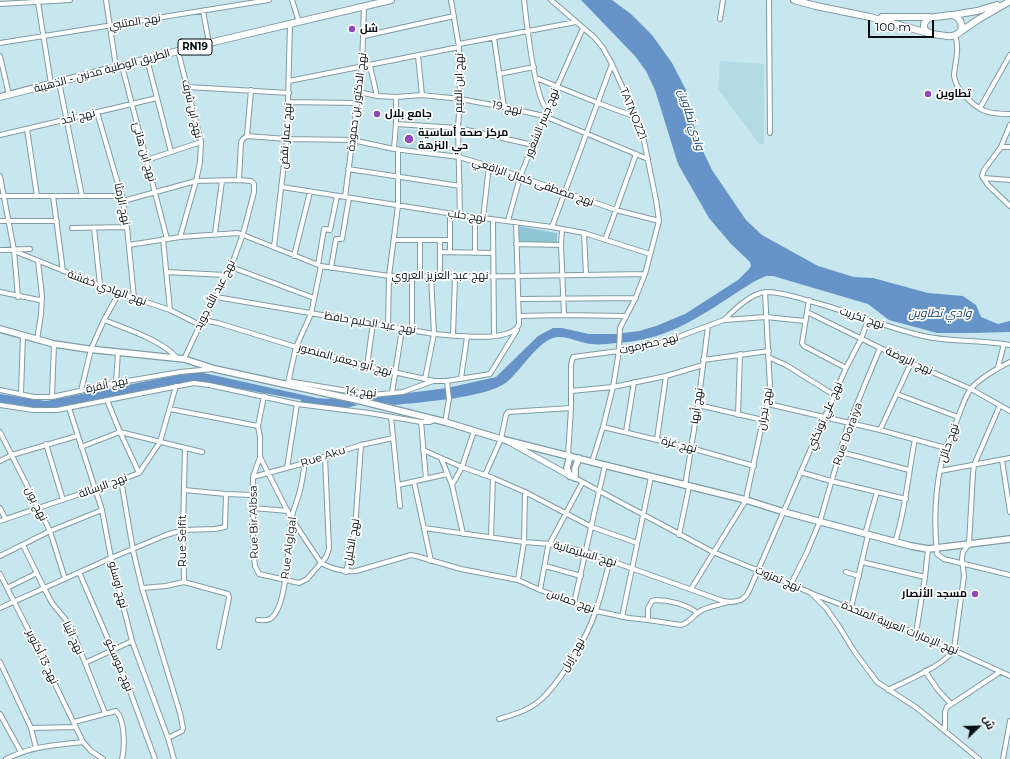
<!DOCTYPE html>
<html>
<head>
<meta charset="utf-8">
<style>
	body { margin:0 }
	#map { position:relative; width:1010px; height:759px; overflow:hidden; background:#c8e6ee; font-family:Montserrat,Cairo,sans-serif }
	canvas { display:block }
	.north { position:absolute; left:958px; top:707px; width:40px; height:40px; -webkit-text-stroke:3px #fff; paint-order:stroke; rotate:67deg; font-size:11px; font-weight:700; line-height:16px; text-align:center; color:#040d10 }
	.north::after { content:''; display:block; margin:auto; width:14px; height:18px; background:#040d10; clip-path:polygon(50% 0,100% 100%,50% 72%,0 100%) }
	.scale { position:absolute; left:868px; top:20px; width:66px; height:18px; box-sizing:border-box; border:2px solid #040d10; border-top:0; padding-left:5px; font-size:12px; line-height:14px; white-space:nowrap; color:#040d10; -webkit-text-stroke:3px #fff; paint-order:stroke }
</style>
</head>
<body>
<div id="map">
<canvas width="1010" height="759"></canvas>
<div class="north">ش</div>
<div class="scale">100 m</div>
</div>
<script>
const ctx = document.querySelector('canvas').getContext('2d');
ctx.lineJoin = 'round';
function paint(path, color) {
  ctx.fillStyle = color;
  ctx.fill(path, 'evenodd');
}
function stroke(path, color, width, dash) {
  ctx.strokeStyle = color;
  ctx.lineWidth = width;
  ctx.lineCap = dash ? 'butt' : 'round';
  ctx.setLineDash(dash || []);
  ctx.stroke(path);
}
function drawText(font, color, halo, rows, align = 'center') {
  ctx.font = font + ' Montserrat,Cairo,sans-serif';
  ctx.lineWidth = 3.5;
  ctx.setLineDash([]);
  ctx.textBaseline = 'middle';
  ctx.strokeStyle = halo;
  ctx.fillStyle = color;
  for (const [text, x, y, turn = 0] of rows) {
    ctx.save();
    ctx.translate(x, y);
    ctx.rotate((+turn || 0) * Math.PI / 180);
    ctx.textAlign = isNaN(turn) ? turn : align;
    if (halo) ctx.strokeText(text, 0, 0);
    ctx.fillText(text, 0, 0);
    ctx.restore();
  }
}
paint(new Path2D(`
	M720 61 764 64V143L760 145 718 89Z
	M399 129 420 131 419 151 397 148Z`), '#b3dbe5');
paint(new Path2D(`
	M518 226 557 233V243H518Z`), '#8fc6d3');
paint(new Path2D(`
	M581 0H612L631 14 652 35 672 63 686 90 693 123 702 149 712 170 746 220 762 235 818 266 854 277 873 278 928 293 963 296 976 305 981 317 998 324 1010 321V332L971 333H937L889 320 868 304 773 276H766L755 281C708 310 674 340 616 343 608 344 599 345 591 344 579 343 565 334 553 338 537 343 520 371 507 382 487 398 421 402 394 405L386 403H381L354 396 393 395 447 388 496 377 538 336 553 328H562L589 334H615L639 331 656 326 685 314 738 280 749 269 751 266 750 262 731 244 709 218 678 164 655 90 646 71 635 56Z
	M199 372 317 398 339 400 358 405 346 408 203 382 58 408 38 410 0 403V394L46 401 178 375Z`), '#6694c8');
stroke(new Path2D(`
	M305 400 319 404 357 399`), '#6694c8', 8);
const minor = new Path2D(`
	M106 0 116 67
	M292 0 299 22
	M451 0 459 47 460 99 458 128 460 215
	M524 0C526 18 535 100 547 109
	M551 0 595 38 603 48 612 64 642 131 656 200 659 221 645 274 635 299 620 328 619 351 613 387 603 427 592 462
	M769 0 770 133
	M38 2 51 84
	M0 4 70 0
	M203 11 209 43
	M720 19 723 0
	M955 35C960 49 955 62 954 75 954 88 974 107 985 111 993 114 1002 114 1010 114
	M364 36 454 16
	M494 38 504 107
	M0 43 269 0
	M459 44 576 22
	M178 51 201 142 200 162 196 181 180 237
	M0 56 9 95
	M418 56 422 95
	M147 59 171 152
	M122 66 167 239
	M370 66 377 96
	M499 74 534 67
	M536 78 598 103 636 117
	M289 81 459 47
	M59 82 82 196
	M188 87 289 93
	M359 92 377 96 396 97 422 95 460 99 504 107 544 116 648 159
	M288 102 357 103
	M980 108 1010 55
	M97 112 123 201 127 227 134 298
	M396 124 458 128 533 145
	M1010 125 1001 147 984 170 982 176 988 185 1010 206
	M27 129 37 196
	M0 135 157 98
	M247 136 251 90
	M1001 147H1010
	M394 149 396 124V97
	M147 160 201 142
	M348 169 460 186
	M0 176 14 250 18 297
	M983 178 1010 180
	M239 180 241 142 243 139 247 136 287 139 352 140 394 149 459 157 489 166 616 210 659 221
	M282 187 460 215 552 227 584 233 650 254
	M0 196H122
	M53 196 63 271
	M345 197 362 67 364 6
	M123 201 196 181 239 180 251 181 254 184V192L243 234 231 267 216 297 200 325 184 359
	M483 218 489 166
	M493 220 494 336
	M0 221H57
	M508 221 520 177 547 109 583 28
	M552 227 612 64
	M72 228 127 227
	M94 228 100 285
	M562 229 561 245 564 315
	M584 233 586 275
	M215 234 222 181
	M163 239 170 310
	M394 240H450
	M605 240 636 154
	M516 244 561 245
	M129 245 180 237 238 233 321 266 389 276 455 277 645 274
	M274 247 287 139 290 24
	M0 250 30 249
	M14 251 119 293 170 310 200 325
	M440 252 493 253
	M450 252V214
	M475 253V217
	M294 256 310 192
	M318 265 324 229 330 230 337 196
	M231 267 314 298
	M331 268 336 239H342L349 198
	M166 272 226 275
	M440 276V240
	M412 277V329
	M420 277V240
	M0 292 39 300 42 299
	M216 297 434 334C451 335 512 344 519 324L516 222
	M519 299 636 298
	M809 300 802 343 804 346 846 368
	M807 312 911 363 971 389 1010 411
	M519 316 564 315 626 316
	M104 320C126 329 162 340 177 358
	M203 320 218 323 296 347 367 366 434 381H447L490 374 517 330
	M724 320C734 310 752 292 767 292 782 292 802 299 817 303 851 313 884 326 919 335 949 343 980 339 1010 345
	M388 326 389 276 398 206V150
	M453 335 455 277
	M37 340 41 315 42 296 38 261
	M768 357 786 365 834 395
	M703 360 769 351
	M1010 362C999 367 977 380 970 390 964 399 961 410 957 420 952 433 946 447 942 460 935 490 934 524 937 554L944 559 1010 575
	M367 366 373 323
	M998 367 1004 344
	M461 378 467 337
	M425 379 434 334 431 276
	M288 381 372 395 403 392 433 381
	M116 383 118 352
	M288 383 296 347 311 314 321 266
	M0 390 34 397H52L116 383 180 372 212 369
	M81 391 91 349 104 320 119 293
	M571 391 613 387 666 376 703 365
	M392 393 402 329
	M21 394 23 335
	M897 394 958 417
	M264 396 258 426 260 437V457L253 477V548L255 566 259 574 299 583 307 579 321 563C332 569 343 572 356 571L411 555 416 556 461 569 518 580 540 590 596 611 629 618 648 620 681 625C690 623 694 614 702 610 710 606 720 605 728 602
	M52 397 54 344
	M107 400 120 432 139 473
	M768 404 880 430 946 448
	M0 405 33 410H57L194 383 209 385 297 404 369 413 421 422H430L436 419
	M698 405 763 420
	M69 408 102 510 111 558 132 641 168 738 174 759
	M170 409 258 426
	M738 415 740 354
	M391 417 400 506
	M421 422 426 479
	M445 422 449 399 447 381
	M603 427 691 448 754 466
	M880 430 911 363
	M0 432 50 531 65 579
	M626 432 634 382
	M657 439 666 376
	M46 444 63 500
	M81 447 120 432 202 452
	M185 448 183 530 184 582 228 594 229 598 219 647
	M423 450 462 467 493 478 525 492 592 527 637 543
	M841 452 909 470
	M568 456 571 408V365L573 357 619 351 657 344 670 340 724 320 766 317 805 321
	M260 457 291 518 321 563 326 557 329 549 325 457
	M441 458 452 485 463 534
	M1002 460 1010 512
	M0 461 12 455 77 436
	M287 468 297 404
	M940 471 1010 458
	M800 472 831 481 906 499
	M485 475 501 439 506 415 508 412 571 408
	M253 477 305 463 361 445 393 438
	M575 478 713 552 791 584 811 593 826 608 840 628 854 651 877 682 917 708 979 759
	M121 480 133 550 142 588 180 713 183 728 182 731 168 738
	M414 482 431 561
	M398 485 447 474
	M452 485 462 467 474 431
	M685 486 698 405 708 326
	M184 490 226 494 253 495
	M0 508 5 518
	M253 508 288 511
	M0 521 121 480 139 473 160 442 176 386
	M424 528 524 542 550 544 586 552 723 601C733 603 744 602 749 591L846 368 861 339 868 320
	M865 534 877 492
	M679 535 689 487
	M491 537 493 478
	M895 542C906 509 908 474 915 439
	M23 545 44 588 52 603 70 625 105 713
	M0 556 50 531 102 510
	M862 562 925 577
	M545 566 581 576
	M79 572 127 683 155 759
	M346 572 355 529 361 445
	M846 572 859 576
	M0 574 40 653 83 742 91 751 103 759
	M518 580 524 542 525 492
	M791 584 807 552 820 521 847 428 880 348
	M7 588 37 573
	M142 588 166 586 184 582
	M691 589 746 500 747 494 763 420 768 404 770 387 765 292
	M540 590 548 547 582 483
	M813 594 916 633 1010 676
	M574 603 605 465
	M0 608 111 558 166 535 183 530 215 529 225 527 226 494
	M851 608 868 535
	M622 617 651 477
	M258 620C262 620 266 621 270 619 289 607 287 539 292 517 293 509 297 502 299 494 302 484 303 473 305 463
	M648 620V608L652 601 655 600C668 600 687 604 697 613
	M916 633 925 577 928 549
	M0 662 31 728 36 748
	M85 663 132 641
	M925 671 938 690 951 704
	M888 690C904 682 947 664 954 649L964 576 962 559 963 552 969 544 973 473 974 465 1000 405
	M0 714 21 752
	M499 719C512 715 527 711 538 702 559 685 588 636 596 610 602 594 605 577 610 560
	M74 722 116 711C125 720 125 747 122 759
	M31 728 76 727
	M945 730V712L947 707 1000 672
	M6 759C32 746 55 745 83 742
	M1003 759 1010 721`);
const tertiary = new Path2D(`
	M509 442 572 477`);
const secondary = new Path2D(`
	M0 329 54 344 88 349 184 359 215 369 357 400 445 422 501 439 592 462 746 500 784 512 911 546 928 549 1010 539
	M570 476 567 468 570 456
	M575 478V468L579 458`);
const primary = new Path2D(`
	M794 0 816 6 870 17 928 33
	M951 15C961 16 967 31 955 35 950 38 944 35 939 35 933 34 929 34 924 29V24L928 18Z
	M953 15 977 11 997 5
	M882 17H929
	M960 32 979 19 1010 1
	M0 97 209 43 391 0`);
stroke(minor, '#7f9ca4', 6);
stroke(tertiary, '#7f9ca4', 7);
stroke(secondary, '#7f9ca4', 8);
stroke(primary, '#7f9ca4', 8);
stroke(minor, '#fff', 4);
stroke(tertiary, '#fff', 5);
stroke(secondary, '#fff', 5.5);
stroke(primary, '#fff', 6);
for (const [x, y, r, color] of [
	[352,29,4,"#8e49bd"],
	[928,94,4,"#8e49bd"],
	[377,114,4,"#8e49bd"],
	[409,139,5,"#8e49bd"],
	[975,594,4,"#8e49bd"]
]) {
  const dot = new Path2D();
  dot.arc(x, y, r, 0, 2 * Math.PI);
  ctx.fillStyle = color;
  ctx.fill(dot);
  stroke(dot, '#fff', 1.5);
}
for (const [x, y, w] of [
	[195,47,34]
]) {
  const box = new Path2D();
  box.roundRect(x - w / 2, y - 8, w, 16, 3);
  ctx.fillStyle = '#fff';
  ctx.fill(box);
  stroke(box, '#040d10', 1);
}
drawText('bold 10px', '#040d10', null, [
	["RN19",195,47]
]);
drawText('11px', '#040d10', '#fff', [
	["نهج المتنبي",135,22,-9],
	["الطريق الوطنية مدنين - الذهيبة",102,71,-15],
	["نهج ابن القيم",459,83,-89],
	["نهج الدكتور بن حمودة",357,102,-83],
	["نهج 19",507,108,12],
	["نهج ابن شرف",192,109,77],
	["TATNOZ21",633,114,68],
	["نهج أحد",78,117,-14],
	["نهج جسر الشغور",542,123,-68],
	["نهج عمار نقض",286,136,-86],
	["نهج ابن هانئ",144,152,74],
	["نهج مصطفى كمال الرافعي",533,182,19],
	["نهج الرمثا",122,204,78],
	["نهج حلب",467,216,8],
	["نهج عبد العزيز العروي",440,276],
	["نهج الهادي خفشة",107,288,20],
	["نهج عبد الله جويد",215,295,-63],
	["نهج تكريت",862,318,19],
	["نهج عبد الحليم حافظ",370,323,9],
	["نهج حضرموت",649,344,-13],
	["نهج أبو جعفر المنصور",345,360,15],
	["نهج الروضة",909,361,25],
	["نهج أنقرة",107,385,-12],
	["نهج 14",361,392,5],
	["نهج أبها",697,406,-82],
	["نهج نجران",765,409,-80],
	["نهج علي تونكتي",825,416,-67],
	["Rue Doraiya",848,434,-70],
	["نهج حائل",949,443,-71],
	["نهج غزة",679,445,14],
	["Rue Aku",323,457,-18],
	["نهج الرسالة",103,486,-20],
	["نهج بون",36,504,64],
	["Rue Bir Albsa",254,522,-91],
	["Rue Selfit",183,541,-90],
	["نهج الخليل",352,542,-80],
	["Rue Alglgal",289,548,-83],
	["نهج السليمانية",585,554,16],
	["نهج تمزوت",778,579,23],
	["نهج اوسلو",118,585,76],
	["نهج حماس",571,601,20],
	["نهج الإمارات العربية المتحدة",900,628,22],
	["نهج اثينا",73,638,65],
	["نهج إربل",573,655,-60],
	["نهج 13 أكتوبر",42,657,64],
	["نهج موسكو",119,665,67]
]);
drawText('bold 11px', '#040d10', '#fff', [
	["شل",360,29],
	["تطاوين",936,94],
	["جامع بلال",385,114],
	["مركز صحة أساسية",418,133],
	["حي النزهة",418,146],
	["مسجد الأنصار",967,594,"right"]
], 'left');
drawText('italic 12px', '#134273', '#fff', [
	["وادي تطاوين",691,120,73],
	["وادي تطاوين",940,313]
]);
</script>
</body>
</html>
